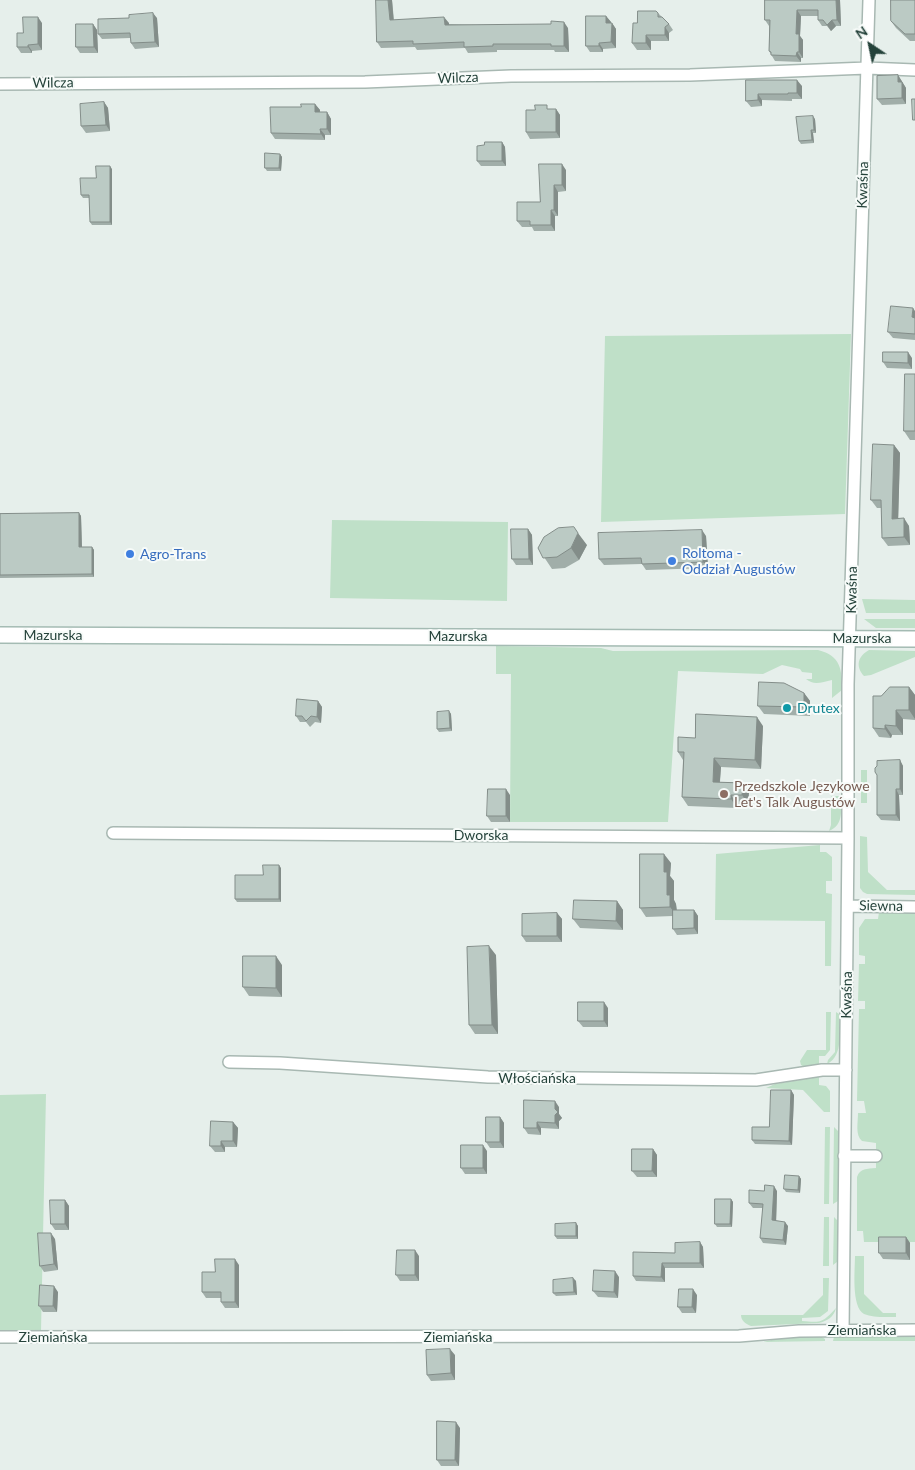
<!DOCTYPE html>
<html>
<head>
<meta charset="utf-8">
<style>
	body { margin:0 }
	#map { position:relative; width:915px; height:1470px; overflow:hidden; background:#e6efeb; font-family:Lato,sans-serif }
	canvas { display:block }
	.north { position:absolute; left:845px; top:20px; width:50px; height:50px; -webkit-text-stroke:4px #f7fbf9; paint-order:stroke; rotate:326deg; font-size:14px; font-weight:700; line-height:20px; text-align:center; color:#24423a }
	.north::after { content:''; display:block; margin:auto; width:18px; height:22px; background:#24423a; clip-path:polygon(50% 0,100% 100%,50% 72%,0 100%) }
</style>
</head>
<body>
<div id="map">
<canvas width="915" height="1470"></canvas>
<div class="north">N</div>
</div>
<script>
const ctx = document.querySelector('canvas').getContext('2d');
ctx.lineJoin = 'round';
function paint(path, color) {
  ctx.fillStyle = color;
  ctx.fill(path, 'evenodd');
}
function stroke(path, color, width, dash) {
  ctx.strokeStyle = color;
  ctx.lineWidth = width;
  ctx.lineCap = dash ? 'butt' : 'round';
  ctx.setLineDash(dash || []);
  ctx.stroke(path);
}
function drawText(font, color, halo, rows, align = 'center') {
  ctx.font = font + ' Lato,sans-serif';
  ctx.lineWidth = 4;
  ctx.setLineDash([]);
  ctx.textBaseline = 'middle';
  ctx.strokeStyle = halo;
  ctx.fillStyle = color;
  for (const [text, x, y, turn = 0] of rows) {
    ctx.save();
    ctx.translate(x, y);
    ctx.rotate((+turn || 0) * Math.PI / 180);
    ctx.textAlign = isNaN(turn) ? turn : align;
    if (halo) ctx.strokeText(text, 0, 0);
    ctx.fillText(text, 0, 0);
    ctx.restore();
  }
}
paint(new Path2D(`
	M851 334 845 514 601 522 605 336Z
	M332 520 508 522 507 601 330 598Z
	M862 599 915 600V613H866Z
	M864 619H915V628H876Z
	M496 646 601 648 613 651 818 650C841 656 842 669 842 690L832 698V680C822 682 814 686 806 679H812V673L802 672 800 669 782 665 763 674 678 671 668 822H510L511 674H496Z
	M869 650 915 651V657L871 675 864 676C855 666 858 656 869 650Z
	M861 770H867V803H861Z
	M831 796H841C841 810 844 825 829 831L831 825Z
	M860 836 867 837 868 872 887 890H915V895L867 894 863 892 860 888Z
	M820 845V852H826L832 857V881H826V893L832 894 831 966H825V921L715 920 716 854Z
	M879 912 915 913V1242H864L863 1231H857V1177C860 1168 867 1169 876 1168V1143L862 1141C855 1135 858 1123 858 1113H866L864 1101H857L859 1009H865V1001H858L859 964H865V956L859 955V928L865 919H878Z
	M826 1012H831L830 1050 825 1056H819V1065L806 1068 801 1065 800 1061 807 1050H826Z
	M836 1012 839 1014C839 1030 844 1056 827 1064L828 1060 835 1052Z
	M819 1077V1085L826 1086 830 1091V1112H824L803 1090 766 1088 775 1084Z
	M46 1094 41 1331H0V1095Z
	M825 1127H830L829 1204H824Z
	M834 1127 838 1131V1201L833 1204Z
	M824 1217H829V1266H823Z
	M834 1217 837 1220V1262L833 1265Z
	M855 1256H864V1294L883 1313H896V1317C886 1317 873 1318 864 1314 851 1307 855 1269 855 1256Z
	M823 1278H829L828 1311 820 1317 802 1318V1321C822 1323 823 1322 836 1308 834 1317 827 1321 819 1323L751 1326C746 1324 741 1321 741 1315H803L823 1295Z
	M792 1335 820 1336 825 1339V1341L763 1342Z
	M836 1336H915V1341H833L834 1337Z`), '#bfe0c8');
const street = new Path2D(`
	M0 84 365 82 511 76 690 75 867 68 915 70
	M113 833 848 838
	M848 906 915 907
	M229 1062 280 1063 488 1077 756 1080 822 1070H846
	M844 1156H876
	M843 1331 848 838V684L869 0
	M0 1337 739 1336 799 1331 915 1330`);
const secondary = new Path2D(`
	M0 635 915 639`);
stroke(street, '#a8b8b2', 14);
stroke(secondary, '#a4bbb3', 18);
stroke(street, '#fff', 11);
stroke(secondary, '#fff', 15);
paint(new Path2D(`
	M376 0H392L394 20 449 23V24L568 28 569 52H555L554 50H497V52L468 53 465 48 417 50 415 47 381 48 377 42Z
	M765 0H840L841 26H836L831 31 827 26H822L818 20V16H801L800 36 803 40V58H801V62L775 61 769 51V26L765 20Z
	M915 0V41H910L896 28 891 21Z
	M658 13 669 24 673 30 669 33V41H651V50H637L632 43 637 23Z
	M606 16 611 22V23H612L616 29V48L603 49V52H590L586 46Z
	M157 18 159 47 135 49 131 43 130 38 102 39 98 34Z
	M42 23V50L32 51V53H21L17 47 23 33Z
	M93 24 97 30 98 53H80L76 47Z
	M898 75 906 88V104L882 105 877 99Z
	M746 80 802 86V99H792V101L762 100V106L751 107 746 101Z
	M104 102 108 108 110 131 86 133 81 126Z
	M315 104 320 110V112H327L331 119V135H325V140L275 139 271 133 301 107Z
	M550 109H556L560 115V138L530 139 526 132Z
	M815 119 816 133H813L814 143 801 144 799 141Z
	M502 142 505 147 506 166H481L477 161 484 145Z
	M280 154 282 157 281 171H267L265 168Z
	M112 169V225H92L90 222 89 198H83L81 195 96 178Z
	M566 170V191L558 192V216H555V231H534L532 227H522L517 221 540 202Z
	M915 311V340L893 338 888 332Z
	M912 358V369L887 368 883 362Z
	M915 374V440H910L904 431Z
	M894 445 900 453 898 518 909 526 910 545 888 546 882 538 881 508H877L871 500Z
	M79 513 81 516 82 547H92L94 550V577L0 578V514Z
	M528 529 532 535 533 565H516L512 559Z
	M706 536 708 568 646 570 642 564 604 565 599 559Z
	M587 545 579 560 565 568 552 569 538 548Z
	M909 687 915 695V720L903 719V735H892L891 738 879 737 873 728 881 696Z
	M804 693 810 701V716L764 714 758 706Z
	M318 701 322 707 321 723 315 722 310 727 306 722H300L296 716Z
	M449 711 451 714 452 731 439 732 437 729Z
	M763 726 761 769 721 767 720 782 743 783 749 792 748 804H737V808L688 806 682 797 683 760 678 752 695 738Z
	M900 760 903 766V795H899L900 821 881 820 877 815V775L875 772Z
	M510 795V822H491L487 816Z
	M671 863 670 876 674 881V900L676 904 677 910H694L698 916V934L677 935 673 929V916L646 917 640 908Z
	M281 868V902H237L235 899 263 875Z
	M617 901 623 910V930L580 928 573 919Z
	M557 913 562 919V942H526L522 936Z
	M496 955 498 1034H475L469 1025Z
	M282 965V997L249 996 243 987Z
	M608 1008V1027H583L578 1021Z
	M791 1090 794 1095 792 1145 755 1144 752 1140 769 1127Z
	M559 1107V1114L562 1118 559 1121V1129L541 1128V1135L528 1134 524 1128Z
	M500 1117 504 1123V1148H490L486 1142Z
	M233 1122 238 1128 237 1147H225V1152H215L210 1146Z
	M653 1149 657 1155V1177H637L632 1171Z
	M487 1151V1174H465L461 1168Z
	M799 1176 801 1179 800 1193 786 1192 784 1189Z
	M764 1191H777L776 1221 788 1226 786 1245 763 1243 760 1238 763 1208H753L749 1203Z
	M731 1199 733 1202 732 1227H717L715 1224Z
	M65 1200 69 1206V1230H55L51 1224Z
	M576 1223 578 1226V1239H557L555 1236Z
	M906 1237 910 1243V1260L883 1259 879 1253Z
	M55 1239 58 1270 44 1272 40 1266Z
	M700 1242 703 1247 704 1268H665V1282L636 1281 633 1276 675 1253Z
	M419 1256V1281H400L396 1275Z
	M239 1265V1308H225L221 1302V1298H206L202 1292 215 1272Z
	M619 1277 618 1298 598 1297 593 1291Z
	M573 1278 576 1281 577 1295 556 1296 553 1293Z
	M58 1292 57 1312H43L39 1306Z
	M697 1295 696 1313H682L678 1307Z
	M455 1355V1380L431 1381 427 1375Z
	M460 1428 459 1466H441L437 1460Z`), '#a1aea9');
paint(new Path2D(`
	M388 0H392L394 26 390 20Z
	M836 0H840L841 26 837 20Z
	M797 10 801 16 800 36 803 40V58L799 52 796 34Z
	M153 13 157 18 159 47 155 42Z
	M606 16 611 22 610 29 606 23Z
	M38 17 42 23V50L38 44Z
	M444 17 449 23V30L445 25Z
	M832 20 836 26 831 31 827 25Z
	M564 22 568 28 569 52 564 46Z
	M612 23 616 29V48L611 42Z
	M93 24 97 30 98 53 94 47Z
	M665 27 669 33V41L665 35Z
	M646 35 651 41V50L646 43Z
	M599 43 603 49V52L599 46Z
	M28 45 32 51V53L28 47Z
	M797 52 801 58V62L796 56Z
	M898 75 906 88V104L902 98 898 82Z
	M797 80 802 86V99L797 93Z
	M758 94 762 100V106L758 100Z
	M104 102 108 108 110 131 106 125Z
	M315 104 320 110 319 118 315 112Z
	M556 109 560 115V138L556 132Z
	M327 112 331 119V135L327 129Z
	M813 116 815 119 816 133 814 130Z
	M320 129 325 135V140L321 134Z
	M811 130 813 133 814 143 812 140Z
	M502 142 505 147 506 166 502 161Z
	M280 154 282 157 281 171 279 168Z
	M562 164 566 170V191L562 185Z
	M110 166 112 169V225L110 222Z
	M554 185 558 192V216L554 210Z
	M551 210 555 216V231L551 225Z
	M913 308 915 311V321L912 317Z
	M908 352 912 358V369L908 363Z
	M894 445 900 453 898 527 892 519Z
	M79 513 81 516 82 550 79 547Z
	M904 518 909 526 910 545 904 537Z
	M528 529 532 535 533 565 529 559Z
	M702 530 706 536 708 568 703 562Z
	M578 533 587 545 579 560 571 548Z
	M92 547 94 550V577L92 574Z
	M909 687 915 695V719L909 710Z
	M804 693 810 701V716L804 707Z
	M318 701 322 707 321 723 317 717Z
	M896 710 903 719V735L896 726Z
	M449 711 451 714 452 731 450 728Z
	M757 717 763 726 761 769 755 760Z
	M885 725 892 735 891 738 885 729Z
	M714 758 721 767 719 791 713 782Z
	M900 760 903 766V795L900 789Z
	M743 783 749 792 748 804 742 795Z
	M506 789 510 795V822L506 816Z
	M896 789 899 795 900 821 896 815Z
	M731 795 737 804V808L731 799Z
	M664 854 671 863 670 876 674 881V900L676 904 677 916 670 907 667 895 664 872Z
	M279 865 281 868V902L279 899Z
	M617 901 623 910V930L616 921Z
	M694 910 698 916V934L694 928Z
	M557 913 562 919V942L557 936Z
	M489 946 496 955 498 1034 492 1025Z
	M276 956 282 965V997L276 988Z
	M604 1002 608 1008V1027L604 1021Z
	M791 1090 794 1095 792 1145 789 1141Z
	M555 1101 559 1107V1114L562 1118 559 1121V1129L555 1123Z
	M500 1117 504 1123V1148L500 1142Z
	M233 1122 238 1128 237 1147 233 1141Z
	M537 1122 541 1128V1135L537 1128Z
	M221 1141 225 1147V1152L221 1146Z
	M483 1145 487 1151V1174L483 1168Z
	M653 1149 657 1155V1177L652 1171Z
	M799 1176 801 1179 800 1193 798 1190Z
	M774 1186 777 1191 776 1225 772 1220Z
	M731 1199 733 1202 732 1227 730 1224Z
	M65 1200 69 1206V1230L65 1224Z
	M785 1222 788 1226 786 1245 783 1240Z
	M576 1223 578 1226V1239L576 1236Z
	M51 1233 55 1239 58 1270 54 1264Z
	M906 1237 910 1243V1260L906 1253Z
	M700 1242 703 1247 704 1268 700 1263Z
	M415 1250 419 1256V1281L415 1275Z
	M235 1259 239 1265V1308L235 1302Z
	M662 1263 665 1268V1282L661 1277Z
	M615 1271 619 1277 618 1298 614 1292Z
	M573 1278 576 1281 577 1295 574 1292Z
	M54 1286 58 1292 57 1312 53 1306Z
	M693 1289 697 1295 696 1313 692 1307Z
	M450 1349 455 1355V1380L451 1373Z
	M456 1422 460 1428 459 1466 455 1460Z`), '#838d89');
const building = new Path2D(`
	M376 0H388L390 20 444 17 445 25 551 24V21L564 22V46H551V44H493V46L464 47V42L413 44V41L377 42Z
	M765 0H836L837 20H832L827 25 823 20H818V10H797L796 34H799V52H797L796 56 771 55V52L769 51 770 20H765Z
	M891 0H915V34H905L891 21Z
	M638 11H656L658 13V17H662L669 24 665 27V35H646V43H632L633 23H637Z
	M153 13 155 42 131 43 130 33 98 34V19L129 18V15Z
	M586 16H606V23H612L611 42 599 43V46H586Z
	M23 17H38V44L28 45V47H17V33H23Z
	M76 24H93L94 47H76Z
	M898 75V82H902V98L877 99V76Z
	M746 80H797V93H788V94H758V100L746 101Z
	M912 99H915V120H913Z
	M104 102 106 125 81 126 80 104Z
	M301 104H315V112H327V129H320L321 134 271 133 270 107H301Z
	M535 105H547V109H556V132H526V110H535Z
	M813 116 814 130H811L812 140 799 141 796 117Z
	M485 142H502V161H477V146L484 145Z
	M265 153 280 154 279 168H265Z
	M539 164H562V185H554V210H551V225H530V221H517V202H540Z
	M96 166H110V222H90L89 195H81L80 178H96Z
	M891 306 913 308 912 317 915 318V334L888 332Z
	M883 352H908V363L883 362Z
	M905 374H915V431H904Z
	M873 444 894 445 892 519 904 518V537L882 538 881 500H871Z
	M79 513V547H92V574L0 575V514Z
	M574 527 578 533 571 548 557 557 543 558 538 548 544 537 558 528Z
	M511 529H528L529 559H512Z
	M702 530 703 562 642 564 641 558 599 559 598 533Z
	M759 682 784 683 804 693V707L758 706Z
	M890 687H909V710H896V726L885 725V729L873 728V696H881Z
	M297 699 318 701 317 717 311 716 306 721 302 716H296Z
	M449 711 450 728 437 729V712Z
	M696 714 757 717 755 760 714 758 713 782 743 783 742 795H731V799L682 797 684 752H678V737L695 738Z
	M900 760V789H896V815H877V775L875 772V768L877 766V761Z
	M488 789H506V816H487Z
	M640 854H664V872H667V895H670V907L640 908Z
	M263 865H279V899H235V875H263Z
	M574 900 617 901 616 921 573 919Z
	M673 910H694V928L673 929Z
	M557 913V936H522V914Z
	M489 946 492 1025H469L467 947Z
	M243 956H276V988L243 987Z
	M578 1002H604V1021H578Z
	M771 1090H791L789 1141 752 1140V1127H769Z
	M524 1100 555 1101V1109L558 1112 555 1115V1123L537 1122V1128H524Z
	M486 1117H500V1142H486Z
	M211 1121 233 1122V1141H221V1146H210Z
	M461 1145H483V1168H461Z
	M632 1149H653L652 1171H632Z
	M785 1175 799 1176 798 1190 784 1189Z
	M765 1185 774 1186 772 1220 785 1222 783 1240 760 1238 763 1204 749 1203V1190L764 1191Z
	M715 1199H731L730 1224H715Z
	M50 1200H65V1224H51Z
	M576 1223V1236H555V1224Z
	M38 1233H51L54 1264 40 1266Z
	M879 1237H906V1253H879Z
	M700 1242V1263H662L661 1277 633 1276V1252L675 1253V1243Z
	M397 1250H415V1275H396Z
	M215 1259H235V1302H221V1292H202V1272H215Z
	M594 1270 615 1271 614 1292 593 1291Z
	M573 1278 574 1292 553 1293V1280Z
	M40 1285 54 1286 53 1306H39Z
	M679 1289H693L692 1307H678Z
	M450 1349 451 1373 427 1375 426 1350Z
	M437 1421 456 1422 455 1460H437Z`);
paint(building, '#bbcac4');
stroke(building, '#838d89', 1);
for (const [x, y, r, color] of [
	[130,554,5,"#3f7fe0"],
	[672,561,5,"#3f7fe0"],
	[787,708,5,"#0f9aa8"],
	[724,794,5,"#8d6e63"]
]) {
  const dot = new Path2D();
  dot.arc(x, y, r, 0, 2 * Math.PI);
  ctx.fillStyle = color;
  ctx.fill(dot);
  stroke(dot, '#f7fbf9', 2);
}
drawText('14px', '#24423a', '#f7fbf9', [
	["Wilcza",458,78,-2],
	["Wilcza",53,83,-1],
	["Kwaśna",863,185,-88],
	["Kwaśna",852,590,-89],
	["Mazurska",53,635],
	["Mazurska",458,636],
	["Mazurska",862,638],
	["Dworska",481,835],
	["Siewna",881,906,1],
	["Kwaśna",847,995,-89],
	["Włościańska",537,1078],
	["Ziemiańska",862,1330],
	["Ziemiańska",53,1337],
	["Ziemiańska",458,1337]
]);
drawText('14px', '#366cbe', '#f7fbf9', [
	["Roltoma -",682,553],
	["Oddział Augustów",682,569],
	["Agro-Trans",140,554]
], 'left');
drawText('14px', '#0d838f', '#f7fbf9', [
	["Drutex",797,708]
], 'left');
drawText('14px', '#785e54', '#f7fbf9', [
	["Przedszkole Językowe",734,786],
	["Let's Talk Augustów",734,802]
], 'left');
</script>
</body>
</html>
